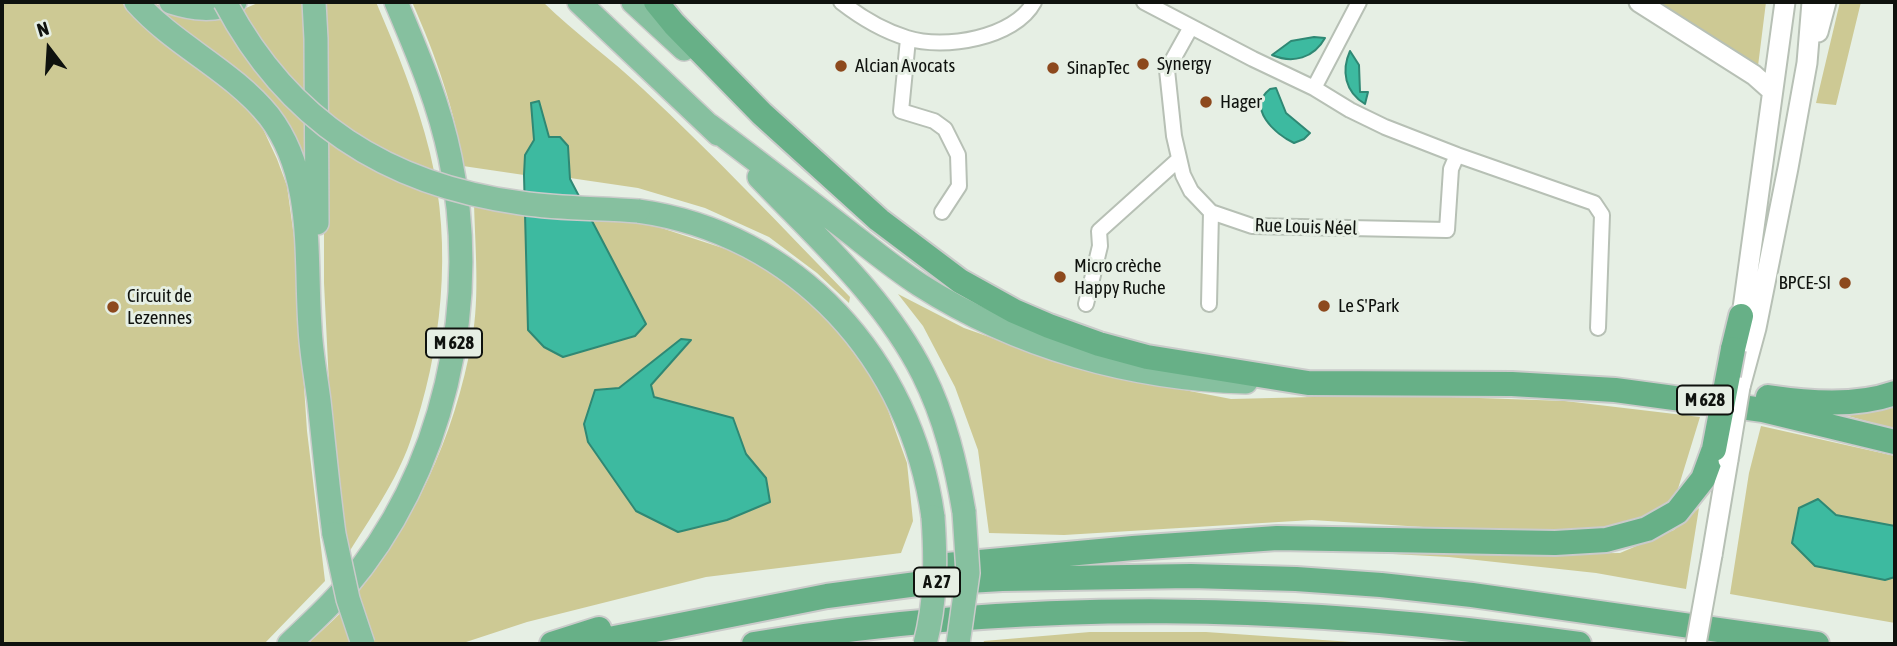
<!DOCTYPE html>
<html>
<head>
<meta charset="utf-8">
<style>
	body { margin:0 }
	#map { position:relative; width:1897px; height:646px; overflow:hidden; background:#e6efe4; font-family:"Asap Condensed",sans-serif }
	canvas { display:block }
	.frame { position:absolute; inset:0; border:4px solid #0f120e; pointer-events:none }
	.north { position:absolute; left:14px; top:14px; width:70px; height:70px; -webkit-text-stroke:5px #e6efe4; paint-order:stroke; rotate:343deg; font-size:19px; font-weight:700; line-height:28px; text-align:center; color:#0f120e }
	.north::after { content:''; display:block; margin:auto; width:24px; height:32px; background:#0f120e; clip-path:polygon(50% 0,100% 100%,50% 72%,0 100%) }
</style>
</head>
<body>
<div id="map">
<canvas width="1897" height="646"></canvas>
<div class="frame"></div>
<div class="north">N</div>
</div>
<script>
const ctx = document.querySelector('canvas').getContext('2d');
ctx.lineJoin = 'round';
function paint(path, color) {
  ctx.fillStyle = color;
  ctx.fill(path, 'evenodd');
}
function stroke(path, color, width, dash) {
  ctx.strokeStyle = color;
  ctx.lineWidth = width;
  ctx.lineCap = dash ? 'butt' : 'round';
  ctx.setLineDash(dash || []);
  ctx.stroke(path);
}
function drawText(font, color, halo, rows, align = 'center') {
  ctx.font = font + ' "Asap Condensed",sans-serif';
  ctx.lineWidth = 6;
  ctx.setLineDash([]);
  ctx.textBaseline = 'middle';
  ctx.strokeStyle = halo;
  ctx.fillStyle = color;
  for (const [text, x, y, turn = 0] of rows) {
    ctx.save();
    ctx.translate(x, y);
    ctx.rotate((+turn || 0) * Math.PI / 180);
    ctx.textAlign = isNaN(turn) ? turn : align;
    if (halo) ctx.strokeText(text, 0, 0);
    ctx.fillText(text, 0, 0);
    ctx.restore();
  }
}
paint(new Path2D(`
	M2 2H121L146 29 219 84 245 107 263 129 277 159 287 186 294 237 307 431 325 581 264 644H2Z
	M146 2H152L177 14H232L260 2H304L309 171 295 149Z
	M319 2H376C397 51 417 100 430 153 453 247 442 351 410 442 396 482 370 518 348 554L329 384 324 283V139Z
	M412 2H543C575 33 611 59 643 89 715 156 782 227 850 297L849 303 817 273 769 237 705 208 638 188 570 178 531 103 534 140 525 155 524 175 463 166C455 109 435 54 412 2Z
	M1656 2H1766L1758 66Z
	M1840 2H1861L1836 105 1816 103Z
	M474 202 591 218 643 222 741 254 816 303 880 388 907 463 913 521 901 553 706 577 527 622 460 644H308C321 631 337 618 349 603 412 530 455 435 472 340 480 295 475 247 474 202ZM691 341 651 385 654 397 733 418 746 454 766 478 595 390 619 388Z
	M898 294 964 328 1086 371 1231 399 1394 395 1565 401 1700 417 1673 505 1625 525 1584 530H1471L1312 520 1064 535 989 533 978 450 955 387 923 326Z
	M1895 400V429L1830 411Z
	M1761 426 1895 456V623L1730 594 1749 473Z
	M1699 508 1686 589 1596 573 1449 557 1261 547 1544 554 1620 553 1674 530Z
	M1090 632H1206L1381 644H983L984 641Z`), '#cdc994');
const water = new Path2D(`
	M1314 37 1325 38C1314 58 1293 64 1272 55L1291 41Z
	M1350 51 1359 65 1360 92H1368L1365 104C1345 92 1341 71 1350 51Z
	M1276 88 1286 113 1310 133 1304 139 1294 143C1275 134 1246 108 1270 89Z
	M539 101 549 137H560L568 146 570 179 646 324 635 336 563 357 544 347 528 330 524 175 525 155 534 140 531 103Z
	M681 339 691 340 651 385 654 397 733 418 746 454 766 478 770 502 727 520 678 532 636 511 588 442 584 424 595 390 619 388Z
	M1818 499 1836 515 1895 526V577L1885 580 1815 566 1792 543 1799 508Z`);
paint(water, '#3dbaa0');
stroke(water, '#2f8874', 2);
const minor = new Path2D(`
	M841 2C859 16 884 31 907 38 944 50 1015 38 1034 2
	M1144 2 1253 59 1314 88 1350 110 1385 127 1457 155 1594 203 1602 215 1598 328
	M1191 27 1167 70 1174 136 1183 175 1191 191 1211 212 1252 226 1447 230 1451 169 1457 155
	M908 39 901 111 934 121 945 129 958 155 959 186 942 212
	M1314 88 1359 2
	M1086 304 1100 246 1099 231 1178 160
	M1209 304 1211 212`);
const secondary = new Path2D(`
	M1639 2 1754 75 1772 91
	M1818 32 1826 2
	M1740 330 1785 2
	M1740 387 1756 328 1788 168 1807 63 1812 2
	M1712 555 1728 460`);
const trunk = new Path2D(`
	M136 2C175 46 232 70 269 116 315 176 305 257 310 327 311 352 316 377 319 401 324 446 328 490 334 534
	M171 2C193 9 214 12 235 2
	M314 2 316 39 317 223
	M579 2 718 134
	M633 2 684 49
	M709 125C753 158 796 191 840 225 866 245 892 267 920 285 1017 347 1131 379 1246 382
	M759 177C817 238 885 298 923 374 945 418 956 464 964 512
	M638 211C797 233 911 360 933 517
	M289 644C308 626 328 608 345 588 444 472 481 305 450 157 439 103 417 52 396 2`);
const motorway = new Path2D(`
	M656 2 674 24 762 114 879 220 960 281 1014 311 1049 326 1099 344 1147 357 1308 383 1512 384 1615 390 1763 410 1895 442
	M1733 349 1741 316
	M1768 397C1809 403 1855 407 1895 393
	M947 565 1133 548 1277 538 1555 543 1606 540 1647 529 1677 512 1703 479 1714 449
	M552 644 599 629
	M584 644 827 596 917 584 1002 579 1191 576 1296 579 1381 585 1472 595 1817 644
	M754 644C1031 597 1301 604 1579 644`);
stroke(minor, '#b7c0b5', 18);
stroke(secondary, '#b7c0b5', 23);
stroke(trunk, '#cacbca', 26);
stroke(motorway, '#cacbca', 28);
stroke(minor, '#fff', 14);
stroke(secondary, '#fff', 19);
stroke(trunk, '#86c09f', 23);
stroke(motorway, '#67b087', 24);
const secondaryBridge = new Path2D(`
	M1728 460 1740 387
	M1696 644 1712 555`);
const trunkBridge = new Path2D(`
	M225 2C288 122 388 185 521 203 560 209 599 208 638 211
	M334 534 348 599 363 644
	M925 644C936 602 936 560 933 517
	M958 644 968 573 964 512`);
const motorwayBridge = new Path2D(`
	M1714 449 1733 349`);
stroke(secondaryBridge, '#b7c0b5', 23, []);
stroke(trunkBridge, '#cacbca', 26, []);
stroke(motorwayBridge, '#cacbca', 28, []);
stroke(secondaryBridge, '#fff', 19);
stroke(trunkBridge, '#86c09f', 23);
stroke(motorwayBridge, '#67b087', 24);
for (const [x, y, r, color] of [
	[1143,64,7,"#8d491d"],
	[841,66,7,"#8d491d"],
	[1053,68,7,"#8d491d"],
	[1206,102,7,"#8d491d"],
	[1060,277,7,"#8d491d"],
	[1845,283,7,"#8d491d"],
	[1324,306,7,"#8d491d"],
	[113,307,7,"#8d491d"]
]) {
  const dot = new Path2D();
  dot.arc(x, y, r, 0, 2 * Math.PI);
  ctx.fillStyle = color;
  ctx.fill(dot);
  stroke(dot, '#e6efe4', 2.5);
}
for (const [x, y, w] of [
	[454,343,56],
	[1705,400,56],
	[937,582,46]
]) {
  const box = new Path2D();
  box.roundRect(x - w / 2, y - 14.5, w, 29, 5);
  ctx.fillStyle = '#e6efe4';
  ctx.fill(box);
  stroke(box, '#0f120e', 2);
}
drawText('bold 18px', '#0f120e', null, [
	["M 628",454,343],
	["M 628",1705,400],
	["A 27",937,582]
]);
drawText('19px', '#0f120e', '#e6efe4', [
	["Synergy",1157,64],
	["Alcian Avocats",855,66],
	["SinapTec",1067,68],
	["Hager",1220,102],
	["Micro crèche",1074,266],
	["Happy Ruche",1074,288],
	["BPCE-SI",1831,283,"right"],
	["Circuit de",127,296],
	["Lezennes",127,318],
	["Le S'Park",1338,306]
], 'left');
drawText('19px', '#0f120e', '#e6efe4', [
	["Rue Louis Néel",1306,227,2]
]);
</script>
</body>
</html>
